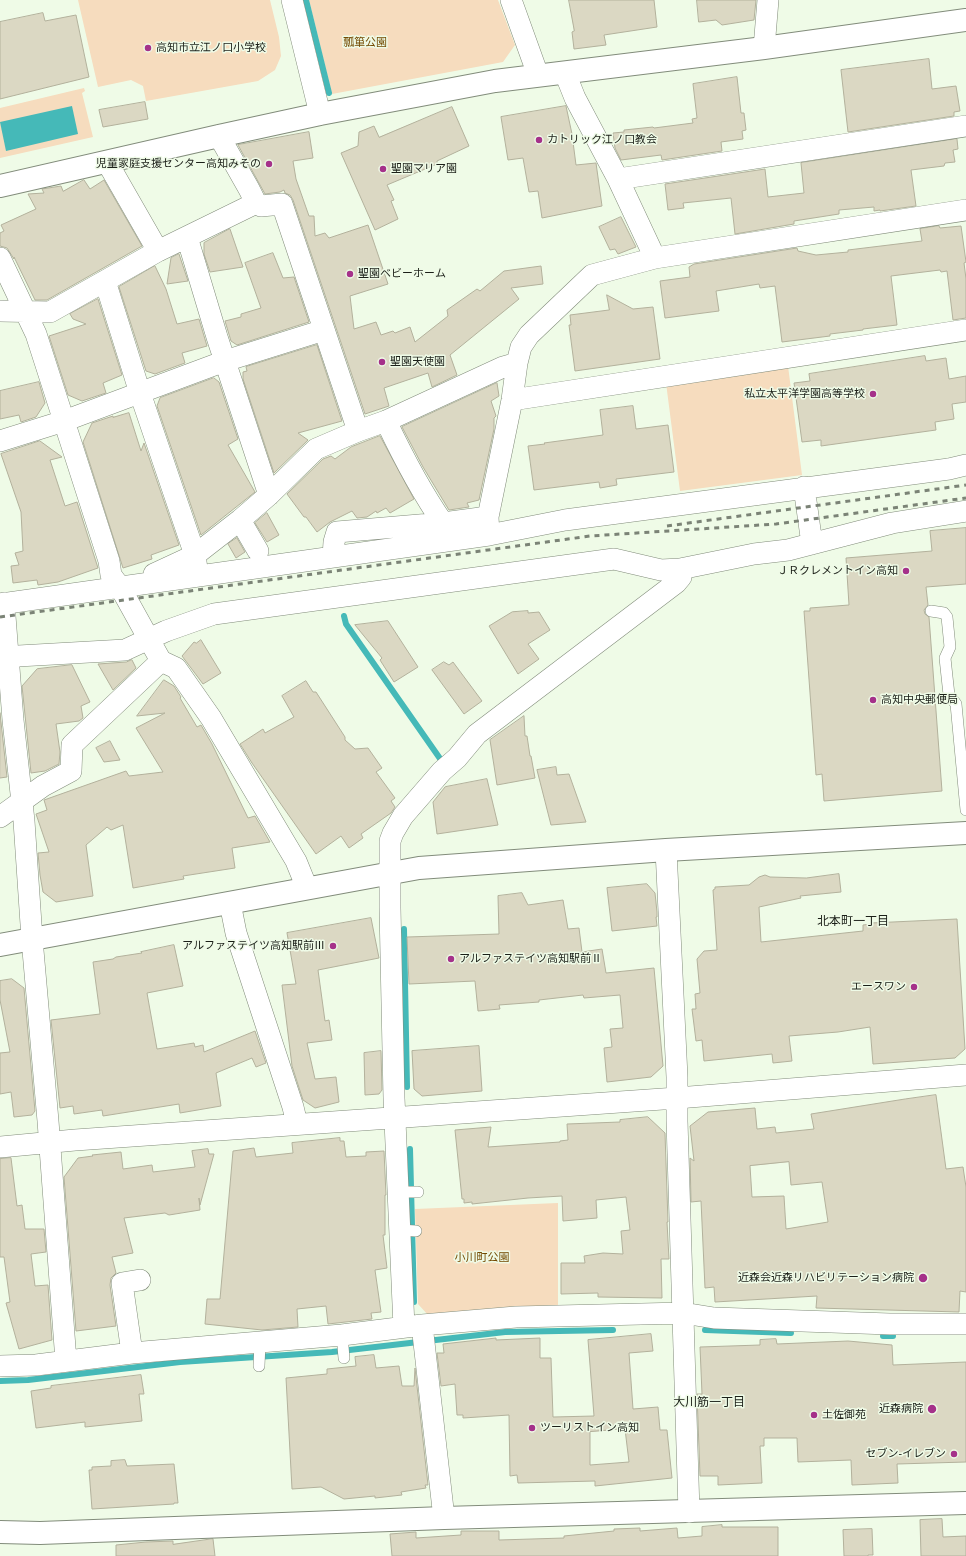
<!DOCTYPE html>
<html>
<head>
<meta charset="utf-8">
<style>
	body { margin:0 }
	canvas { display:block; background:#effbe7 }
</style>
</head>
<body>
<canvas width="966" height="1556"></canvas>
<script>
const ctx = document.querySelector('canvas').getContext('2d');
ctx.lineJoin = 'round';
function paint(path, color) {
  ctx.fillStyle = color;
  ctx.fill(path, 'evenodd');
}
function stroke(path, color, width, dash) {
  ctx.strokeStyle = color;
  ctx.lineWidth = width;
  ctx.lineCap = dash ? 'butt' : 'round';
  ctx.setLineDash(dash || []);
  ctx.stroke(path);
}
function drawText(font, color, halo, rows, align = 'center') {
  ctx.font = font + ' "Noto Sans","Noto Sans JP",sans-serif';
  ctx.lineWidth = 3;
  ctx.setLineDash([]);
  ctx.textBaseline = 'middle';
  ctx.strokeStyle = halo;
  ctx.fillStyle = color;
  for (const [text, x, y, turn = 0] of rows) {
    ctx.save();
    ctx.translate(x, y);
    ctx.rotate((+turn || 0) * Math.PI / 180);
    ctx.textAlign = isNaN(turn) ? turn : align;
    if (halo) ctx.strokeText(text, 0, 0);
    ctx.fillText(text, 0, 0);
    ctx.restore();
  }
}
paint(new Path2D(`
	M78 0H270L279 37 281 56 275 70 258 81 146 101 143 86 131 80 98 87Z
	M309 0H498L515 45 503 62 332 94Z
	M84 88 85 91 82 93 93 137 0 158V108Z
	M788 366 802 475 680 491 666 383Z
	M558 1203V1305L428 1315 418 1304 415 1209Z`), '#f6dcbe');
paint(new Path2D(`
	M72 106 78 134 6 151 0 122Z`), '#45b9b8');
stroke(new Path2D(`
	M306 0 329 93
	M344 616 346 624 441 760
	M404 929 407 1087
	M410 1149 414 1302
	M705 1330 791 1333
	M883 1336H893
	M0 1381 28 1380 180 1362 332 1352 505 1332 613 1330`), '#45b9b8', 6);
const building = new Path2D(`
	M569 0H654L657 27 604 35 606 45 574 49 572 32 574 31Z
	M697 0H756L754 20 722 25 716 20 699 22Z
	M43 13 45 21 76 15 89 77 0 99V22Z
	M929 59 932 89 956 86 960 111 954 112V116L848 132 841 70Z
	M737 77 741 113H744L746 130 742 131 743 139 721 142 722 151 662 160 661 155 621 160 615 148 613 133 624 132V130L653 127 654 128 693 123 692 119 697 118 693 84Z
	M145 102 148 119 103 127 99 110Z
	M566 106 572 134 576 165 596 163 602 206 542 218 538 191 529 192 523 158 508 160 501 117Z
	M452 107 469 146 437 161V164L387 185 394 200 391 201 398 219 375 230 341 153 358 146 359 132 374 126 379 137Z
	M309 132 313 158 293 161 296 179 309 216H314L315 236 325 233 329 238 368 225 388 284 350 296 354 329 376 322 381 335 393 331 395 333 410 327 415 342 448 316 447 310 477 289 480 291 504 271 541 266 543 284 511 288 519 299 450 355 457 375 432 387 428 373 384 388 389 406 365 414 293 200 290 195 285 193 284 190 280 192 265 194 238 145Z
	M957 139 958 149 953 150 955 162 945 163 944 166 911 170 916 206 880 211V210L874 211V207L839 210V214L794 221V224L735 234 731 198 683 203 684 208 668 210 665 184 765 169 768 197 804 193 801 163Z
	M84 180 90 189 104 180 142 246 47 300H35L14 257V259L7 248 0 246V233L4 231 1 225 36 209 28 194 44 193 42 189 61 186 63 191Z
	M621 217 636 247 618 254 615 249 610 250 599 227Z
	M939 226 940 228 961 226 966 262 964 263 966 279V318L953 320 947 271 941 272 940 270 891 276 897 325 863 329V330L830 334V336L782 342 775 286 760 288 759 284 716 291 719 311 665 318 660 281 690 277 689 267 694 264 797 248 798 251 816 255 848 252V250L922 241 920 229Z
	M230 229 243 267 210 272 204 254V243Z
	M273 253 283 278 294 277 309 322 237 345 231 341 225 321 241 317V314L261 308 245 263Z
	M179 254 188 281 167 284 171 258Z
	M155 266 166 289 177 324 199 319 207 346 182 353 185 363 155 374 146 371 119 287Z
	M607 295 633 309 653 307 660 359 575 371 569 325H571L570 315 609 310Z
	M98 299 122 375 103 383 106 393 82 401 68 395 49 336 86 324 73 319 70 314Z
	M317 345 342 421 298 433 308 440 274 473 243 379V372L247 371 246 367Z
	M925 356 926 361 946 358 949 379 966 376V402L952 404 954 419 935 422 936 430 821 446V440L802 442 794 383 810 381 809 374Z
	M214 378 219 382 238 439 228 445 255 492 201 535 157 406 160 398Z
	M39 382 45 403 36 417 21 422 19 415 0 419V391Z
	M497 383 499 396 491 401 496 416 494 418V429L479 500 467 503 469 507 449 510 423 467 402 427Z
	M633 406 636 429 668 425 674 472 616 479 617 485 600 488 599 482 534 490 528 446 545 444 544 443 603 435 600 410Z
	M129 413 141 451 144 443 179 545 151 555 152 559 123 568 83 442 92 423 113 416V417Z
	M380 436 414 499 390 513 386 508 377 513 376 511 367 517 357 518 352 511 330 522 317 532 306 517H304L287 494 323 459 331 456 335 459 351 447Z
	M40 441 62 457 50 460 65 506 77 502 98 568 58 582 38 585 37 580 13 583 11 566 19 565 15 553 23 551 21 512 1 454Z
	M267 513 279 535 267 542 255 523Z
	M966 528V584L926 587 928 605 924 610 925 614 929 617 942 791 824 801 822 774 816 775 804 611H810V608L849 605 846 558 932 551 930 531Z
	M237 538 245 552 236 558 228 544Z
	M528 611V613L539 612 550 630 528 644 539 659 518 674 489 626 512 612Z
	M388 621 418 667 394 682 380 660 382 658 355 625Z
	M201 640 221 673 203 684 182 656 194 642 196 643Z
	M132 660 136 668 113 690 98 664 126 662Z
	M444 662 449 665 453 662 482 701 464 714 432 670Z
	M72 665 90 702 81 706 83 718 79 721 56 724 60 752 59 764 45 771 31 773 22 686 37 669Z
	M164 680 174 686 181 697 180 698 197 727 201 725 212 744 248 818 255 816 270 842 232 848 235 868 183 876 184 879 133 888 123 825 111 830 107 827 86 845 93 896 56 902 43 892 40 875 38 853 49 852 36 814 47 810 44 800 126 771 129 776 163 772 136 728 165 713 137 716Z
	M306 681 313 692H316L345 737V740L355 749 368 748 382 768 376 772 395 798 391 801 395 807 391 813 361 834 363 838 349 848 341 836 316 854 252 763 240 744 263 729 265 733 294 717 282 696Z
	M0 713 7 777 0 778Z
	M524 716 525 736H527L530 756H531L535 778 497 785 490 740Z
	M110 741 120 760 104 762 96 748Z
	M556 767 557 775 569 774 586 822 551 825 537 770Z
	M487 779 498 825 437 834 433 802 445 787Z
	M839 874 841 892 800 896 801 898 759 907 761 942 863 931V925L872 924 871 923 957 919 965 1049 955 1058 873 1064 870 1027 838 1032 789 1036 792 1061 773 1063 772 1054 704 1061 702 1040 696 1041 692 1009H696L695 994 700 993 697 959 704 951 717 950 713 890 715 889V887L749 885 759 877 765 875 770 877 806 878Z
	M647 884 655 893 657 912V917H656L657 926 612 931 607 888Z
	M522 893 528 905 563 900 568 929 579 928 582 952 602 949 606 973 654 968 663 1066 651 1077 607 1082 604 1048 612 1047 610 1029 623 1028 620 995 584 998 583 995 539 1000V1002L499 1005 500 1009 478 1011 475 981 409 984 407 937 499 934 498 896Z
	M371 918 379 958 318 970 325 1021 329 1020 332 1040 307 1043 315 1079 336 1077 339 1102 315 1108 303 1100 292 1066 282 985 296 984 287 933Z
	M174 945 183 986 147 993 157 1049 194 1043 195 1047 203 1045 204 1052 255 1031 266 1063 256 1067 252 1058 216 1073 221 1106 180 1113 179 1104 103 1116 102 1110 74 1114 73 1106 60 1108 51 1020 100 1014 93 962 113 959 116 957 142 953 141 952Z
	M12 979 24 988 35 1111 32 1115 14 1117 11 1092 0 1094V1053L10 1052 0 1000V981Z
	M479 1046 482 1091 422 1096 414 1089 412 1051Z
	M381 1051 382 1090 379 1094 365 1095 364 1053Z
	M936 1095 946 1169 963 1167 966 1187V1292L960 1291 959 1312 816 1308 817 1296 715 1302 714 1287 705 1288 701 1201 691 1202 690 1158 694 1161 690 1126 708 1112 755 1108 757 1129 775 1127 776 1133 814 1129 811 1114 905 1099ZM789 1162 791 1185 822 1182 828 1222 786 1229 784 1196 752 1197 750 1166Z
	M648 1117 665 1133 668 1222H667L669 1259H661L662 1298 598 1297V1293L561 1294V1263H585L584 1256 603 1253 623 1254 621 1231 630 1230 626 1197 596 1200 597 1218 563 1221 562 1196 528 1198 472 1204V1202L464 1203V1199H462L455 1130 491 1127 488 1147 560 1142V1141L568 1140 567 1124 620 1122V1120Z
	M340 1138V1141H344L346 1157 366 1156V1152L384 1151 386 1195H385V1235H383L387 1268 375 1270 381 1312 371 1313 372 1319 328 1324 326 1306 297 1309 298 1327 262 1330 205 1324 207 1299H220L233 1151 254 1148 256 1157 293 1153 292 1143Z
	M208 1149 209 1154H214L200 1205 199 1198 200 1210 169 1215 165 1213 124 1218 133 1253 112 1257 116 1273 111 1278 110 1285 116 1326 76 1331 64 1177 78 1158 93 1156 92 1155 121 1152 123 1169 152 1165 153 1172 195 1167 192 1151Z
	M11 1158 17 1206 22 1205 25 1229H44L46 1252 31 1254 35 1286 48 1285 52 1340 19 1349 6 1303 10 1302 4 1257H0V1159Z
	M651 1334 653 1351 629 1353 633 1409 658 1407 660 1430H667L672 1478 595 1486V1481L518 1483 517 1475 510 1476 509 1415 463 1418V1415H457L455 1384 441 1386 437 1353H444L443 1344 496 1338V1340L540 1338V1358H551L553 1417 594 1416 588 1340ZM625 1429 629 1462 590 1465V1432Z
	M776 1339 777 1344 848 1341 892 1345 893 1365 966 1362V1462L897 1464 898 1483 852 1485 851 1460 798 1462 797 1438H764V1446H760L762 1483 718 1485V1476H700L697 1394H702L700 1347 760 1345V1340Z
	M374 1355 376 1368 399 1366 402 1386H414L415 1368 428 1485H425L426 1488 401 1492 402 1495 375 1498V1496L344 1499 321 1487 292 1489 286 1378 327 1374V1369L356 1366 355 1357Z
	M141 1375 144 1394H139L142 1421 85 1427V1422L36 1428 31 1391 51 1388V1386Z
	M125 1460 127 1466 174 1464 178 1503H174V1504L92 1509 89 1470H92V1467L111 1466V1461Z
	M942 1519 943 1537 966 1536V1556H921L920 1520Z
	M722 1525V1527H778V1556H392L390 1534 416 1532V1538L461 1535V1531H499V1540L564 1538V1536L614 1531V1529L640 1528V1531L677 1528 678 1538 702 1536V1527Z
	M872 1529 873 1555H868V1556H844L843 1530Z
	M213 1539 215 1556H116V1545L146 1542 173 1541V1544Z`);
paint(building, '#dbd8c3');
stroke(building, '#b3b19c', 1);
const lane = new Path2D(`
	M931 611 944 613 947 617 950 647 945 658 949 695 956 704 966 810
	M398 1192H418
	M399 1230 416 1231
	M342 1335 344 1358
	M259 1366 260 1342`);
const street = new Path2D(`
	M292 0 320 114
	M511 0 538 75
	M764 48 768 0
	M565 73 575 98 618 179 655 258
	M219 136 249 189 256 203 261 206 282 204 358 431 386 421 503 367 517 363
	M107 162 158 251
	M618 179 966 126
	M187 237 217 337 269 495
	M0 258 36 334 109 561 111 575 120 587 161 661 176 668 211 718 296 861 307 888
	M105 281 140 393 195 555 198 576
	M0 311 50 312 158 251 256 203
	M512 400 966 330
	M386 421C403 457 420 490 443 523
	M0 441 64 421 225 361 324 330
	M804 487 812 544
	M240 520 258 551
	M489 535 488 517 512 400 517 363 521 347 529 335 592 275 655 258 966 210
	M333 557 334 542 337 532 443 523 488 517
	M154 574 195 555 240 520 269 495 316 449 358 431
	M4 603 13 720 24 821 32 939 48 1121 66 1361
	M0 604 489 535 565 520 949 469 966 465
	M0 657 125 650 166 631 214 614 614 559 661 570 680 569 754 554 788 550 892 523 966 511
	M0 817 43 786 71 771 72 745 161 661
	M666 850 677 1077V1121L689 1512
	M230 903 236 933 293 1107 297 1124
	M0 1147 75 1140 677 1098 966 1075
	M422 1325 444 1518
	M404 1327 394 1098 390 908V841L393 833 403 816 442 771 457 758 477 734 676 583 681 577 680 569
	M132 1353 122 1283 140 1280
	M0 1366 36 1365 132 1353 342 1335 422 1325 516 1317 683 1313 714 1318 890 1324H966`);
const secondary = new Path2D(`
	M0 186 219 136 320 114 495 81 764 48 966 20
	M0 945 419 868 666 850 966 833
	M0 1532 40 1533 444 1518 966 1503`);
stroke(lane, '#828c7b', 12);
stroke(street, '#828c7b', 22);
stroke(secondary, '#828c7b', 24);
stroke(lane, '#fff', 11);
stroke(street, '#fff', 21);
stroke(secondary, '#fff', 22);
stroke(new Path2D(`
	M667 526 966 485
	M0 617 590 536 776 524 966 498`), '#7b8376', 3, [5, 5]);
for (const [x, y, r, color] of [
	[148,48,4,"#a5318a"],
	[539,140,4,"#a5318a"],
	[269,164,4,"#a5318a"],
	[383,169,4,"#a5318a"],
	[350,274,4,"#a5318a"],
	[382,362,4,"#a5318a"],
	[873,394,4,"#a5318a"],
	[906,571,4,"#a5318a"],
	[873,700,4,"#a5318a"],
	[333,946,4,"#a5318a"],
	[451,959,4,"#a5318a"],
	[914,987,4,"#a5318a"],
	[923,1278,5,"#a5318a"],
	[932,1409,5,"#a5318a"],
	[814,1415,4,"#a5318a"],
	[532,1428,4,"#a5318a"],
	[954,1454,4,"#a5318a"]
]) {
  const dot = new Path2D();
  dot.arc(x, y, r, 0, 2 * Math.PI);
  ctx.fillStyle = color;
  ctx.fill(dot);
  stroke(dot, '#effbe7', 1.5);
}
drawText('11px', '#744a02', '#effbe7', [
	["瓢箪公園",365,43],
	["小川町公園",482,1258]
]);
drawText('11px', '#1b1f18', '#effbe7', [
	["高知市立江ノ口小学校",156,48],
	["カトリック江ノ口教会",547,140],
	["児童家庭支援センター高知みその",261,164,"right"],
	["聖園マリア園",391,169],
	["聖園ベビーホーム",358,274],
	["聖園天使園",390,362],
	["私立太平洋学園高等学校",865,394,"right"],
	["ＪＲクレメントイン高知",898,571,"right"],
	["高知中央郵便局",881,700],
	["アルファステイツ高知駅前Ⅲ",325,946,"right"],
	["アルファステイツ高知駅前Ⅱ",459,959],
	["エースワン",906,987,"right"],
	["近森会近森リハビリテーション病院",914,1278,"right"],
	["近森病院",923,1409,"right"],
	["土佐御苑",822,1415],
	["ツーリストイン高知",540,1428],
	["セブン-イレブン",946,1454,"right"]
], 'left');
drawText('12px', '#1b1f18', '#effbe7', [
	["北本町一丁目",853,922],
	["大川筋一丁目",709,1403]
]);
</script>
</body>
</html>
